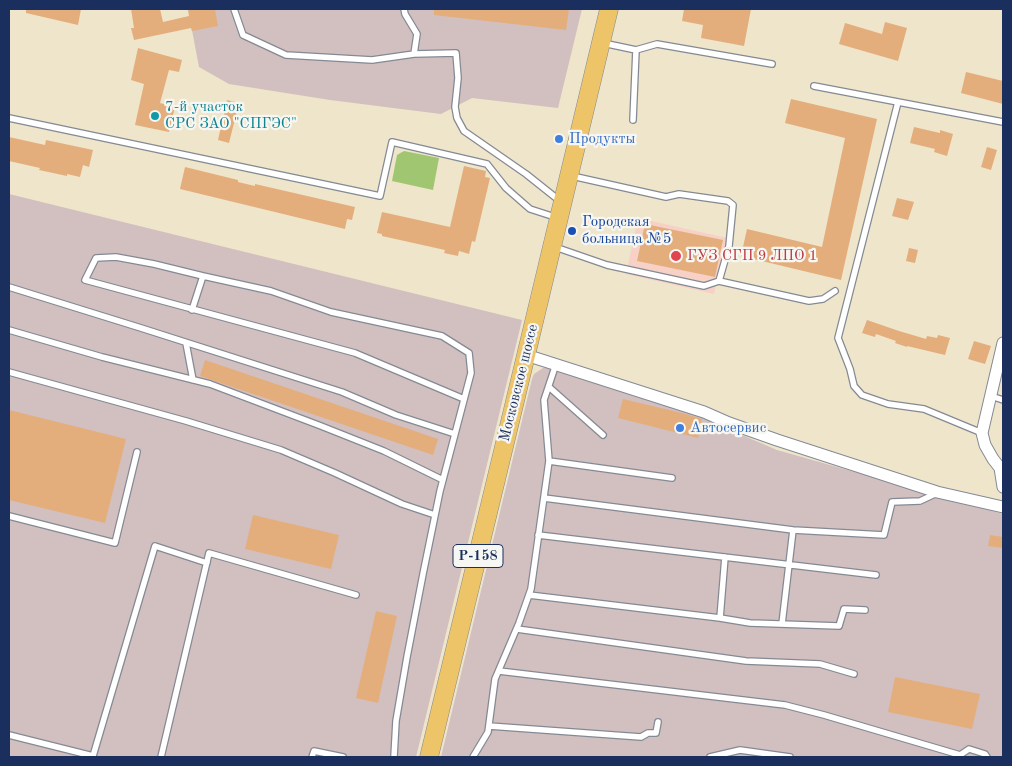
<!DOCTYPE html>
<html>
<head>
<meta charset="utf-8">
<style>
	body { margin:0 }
	#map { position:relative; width:1012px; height:766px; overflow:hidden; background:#eee5ca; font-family:"Old Standard TT",serif }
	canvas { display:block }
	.frame { position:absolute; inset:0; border:10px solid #1b2f5e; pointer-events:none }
</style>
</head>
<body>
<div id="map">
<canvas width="1012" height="766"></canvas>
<div class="frame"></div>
</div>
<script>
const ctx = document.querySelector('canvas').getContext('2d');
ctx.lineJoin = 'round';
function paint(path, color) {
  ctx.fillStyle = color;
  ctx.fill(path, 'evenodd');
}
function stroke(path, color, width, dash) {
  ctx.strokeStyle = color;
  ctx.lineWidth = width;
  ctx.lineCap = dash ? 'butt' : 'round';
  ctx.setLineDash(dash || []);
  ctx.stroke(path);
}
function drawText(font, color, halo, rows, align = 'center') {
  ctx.font = font + ' "Old Standard TT",serif';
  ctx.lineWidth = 4.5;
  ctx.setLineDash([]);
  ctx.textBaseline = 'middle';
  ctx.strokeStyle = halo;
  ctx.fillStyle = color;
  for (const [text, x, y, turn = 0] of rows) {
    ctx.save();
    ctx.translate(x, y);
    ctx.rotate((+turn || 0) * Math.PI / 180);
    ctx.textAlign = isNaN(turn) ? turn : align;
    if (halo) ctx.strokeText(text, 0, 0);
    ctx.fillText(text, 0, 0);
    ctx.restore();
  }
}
paint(new Path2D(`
	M638 218 727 238 714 294 626 274Z`), '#f7d1c6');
paint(new Path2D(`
	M188 9H582L558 108 472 98 441 114 330 100 229 84 199 67Z
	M9 194 522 320 416 757H9Z
	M543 368H550L701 415 721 426 777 450 1003 514V757H441L532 379 534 374Z`), '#d2bfbf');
paint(new Path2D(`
	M404 151 439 158 433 190 392 181 397 155Z`), '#a0c671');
paint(new Path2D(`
	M26 9H81L78 25 26 13Z
	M131 9H160L163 22 189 16 188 9H215L218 26 192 31 191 28 134 40 131 28H134Z
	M434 9H569L566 30 434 15Z
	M684 9H751L744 46 701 38 703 25 682 21Z
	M885 22 907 28 898 61 839 44 845 23 882 34Z
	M138 48 182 60 179 72 169 70 160 103 175 107 169 132 135 125 144 84 131 80Z
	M966 72 1003 81V104L961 93Z
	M791 99 877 119 841 280 741 256 747 229 822 247 845 138 785 123Z
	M227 100 239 103 229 143 218 140Z
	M914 127 940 133V130L953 134 947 156 934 152 935 149 910 143Z
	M9 137 45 145 46 140 93 150 89 167 83 165 80 177 67 174V176L39 170 40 168 9 161Z
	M987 147 997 150 991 170 981 167Z
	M464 166 486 171 485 177 490 178 475 242 472 241 469 254 459 251 458 256 444 253 445 250 382 236V234L377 233 382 212 450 227Z
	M185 167 238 180V182L255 186V184L355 207 352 220 347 219 345 229 180 189Z
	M897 198 914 202 908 220 892 216Z
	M645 224 723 240 715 277 637 261Z
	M909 248 918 250 915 263 906 261Z
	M867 320 899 331 926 339 927 336 937 338 938 335 950 338 945 355 907 346V347L895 343 896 341 876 334 875 337 862 333Z
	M974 341 991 346 985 364 968 359Z
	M205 360 438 439 433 455 200 376Z
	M623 399 686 414 702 419 698 438 618 418Z
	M9 410 126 439 105 523 9 500Z
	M253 515 339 535 331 569 245 549Z
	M990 535 1003 537V548L988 546Z
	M376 611 397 616 378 703 356 698Z
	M895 677 980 694 972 729 888 712Z`), '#e4ae7c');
const service = new Path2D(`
	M234 9 243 35 286 55 372 60 414 54 456 53 458 78 455 107 457 118 464 131 526 174 560 201
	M404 9 405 14 417 34 414 54
	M603 43 636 50 657 44 772 64
	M814 86 1003 122
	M898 102 838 338 850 369 854 386 862 395 888 404 924 409 982 433
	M9 118 380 196 392 142 487 164 506 188 530 209 558 218
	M633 120 636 50
	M572 176 666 197 679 194 728 201 733 205 729 246 719 281 809 301 823 299 835 291
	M555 247 607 265 704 286 719 281
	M9 287 141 328 342 392 396 415 455 434
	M192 310 203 276
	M9 330 102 357 210 384 321 426 384 451 443 480
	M186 343 193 380
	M9 372 186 421 281 450 335 473 402 504 435 515
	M549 387 603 435
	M991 396 1003 400
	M549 461 672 478
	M544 498 793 530 884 535 892 502 920 501 937 493
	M9 516 115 543 137 452
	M538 535 876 575
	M529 595 720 618 750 623 839 626 844 609 865 610
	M720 618 725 557
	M782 624 793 530
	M517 629 746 661 820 664 854 674
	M499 671 785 705 824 715 960 755 969 749 985 754 987 757
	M489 726 641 737 648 733H656L658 722
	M9 735 93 756 155 546 207 563
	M161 757 209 553 356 595
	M312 757 314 751 343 757
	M394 757 396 721 407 657 423 574 440 491 471 373 469 353 442 336 331 312 271 291 203 276 154 264 116 257 96 258 85 280 355 353 464 399
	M473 757 488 732 495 679 519 623 531 589 549 461 544 400 556 364
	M710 757 740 750 790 757`);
const minor = new Path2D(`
	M1003 343 982 433 985 445 993 459 1000 468 1003 487
	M526 355 704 412 729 423 777 440 937 492 1003 507`);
const primary = new Path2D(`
	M429 757C489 508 550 258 609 9`);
stroke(service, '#848a94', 8);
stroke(minor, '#848a94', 13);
stroke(primary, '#848a94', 19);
stroke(service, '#fff', 5.5);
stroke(minor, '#fff', 11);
stroke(primary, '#eec469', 18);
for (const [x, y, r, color] of [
	[155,116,5,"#0f9aa8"],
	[559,139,5,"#3f7fe0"],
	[572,231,5,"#1a4fb4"],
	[676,256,6,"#e0444e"],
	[680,428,5,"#3f7fe0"]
]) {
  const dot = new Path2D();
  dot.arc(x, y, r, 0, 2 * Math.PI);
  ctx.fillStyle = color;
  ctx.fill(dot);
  stroke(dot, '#f6f6f2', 2);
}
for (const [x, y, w] of [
	[478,556,50]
]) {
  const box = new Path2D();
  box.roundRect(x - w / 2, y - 11.5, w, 23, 4);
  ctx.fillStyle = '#f6f6f2';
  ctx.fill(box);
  stroke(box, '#1b2f5e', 1);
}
drawText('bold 14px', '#1b2f5e', null, [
	["Р-158",478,556]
]);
drawText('15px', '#0d838f', '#f6f6f2', [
	["7-й участок",165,107],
	["СРС ЗАО \"СПГЭС\"",165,124]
], 'left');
drawText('15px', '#366cbe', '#f6f6f2', [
	["Продукты",569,139],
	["Автосервис",690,428]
], 'left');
drawText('15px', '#164399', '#f6f6f2', [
	["Городская",582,222],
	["больница №5",582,239]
], 'left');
drawText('15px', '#be3a42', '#f6f6f2', [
	["ГУЗ СГП 9 ЛПО 1",687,256]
], 'left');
drawText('15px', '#1b2f5e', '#f6f6f2', [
	["Московское шоссе",519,383,-76]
]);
</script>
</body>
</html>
